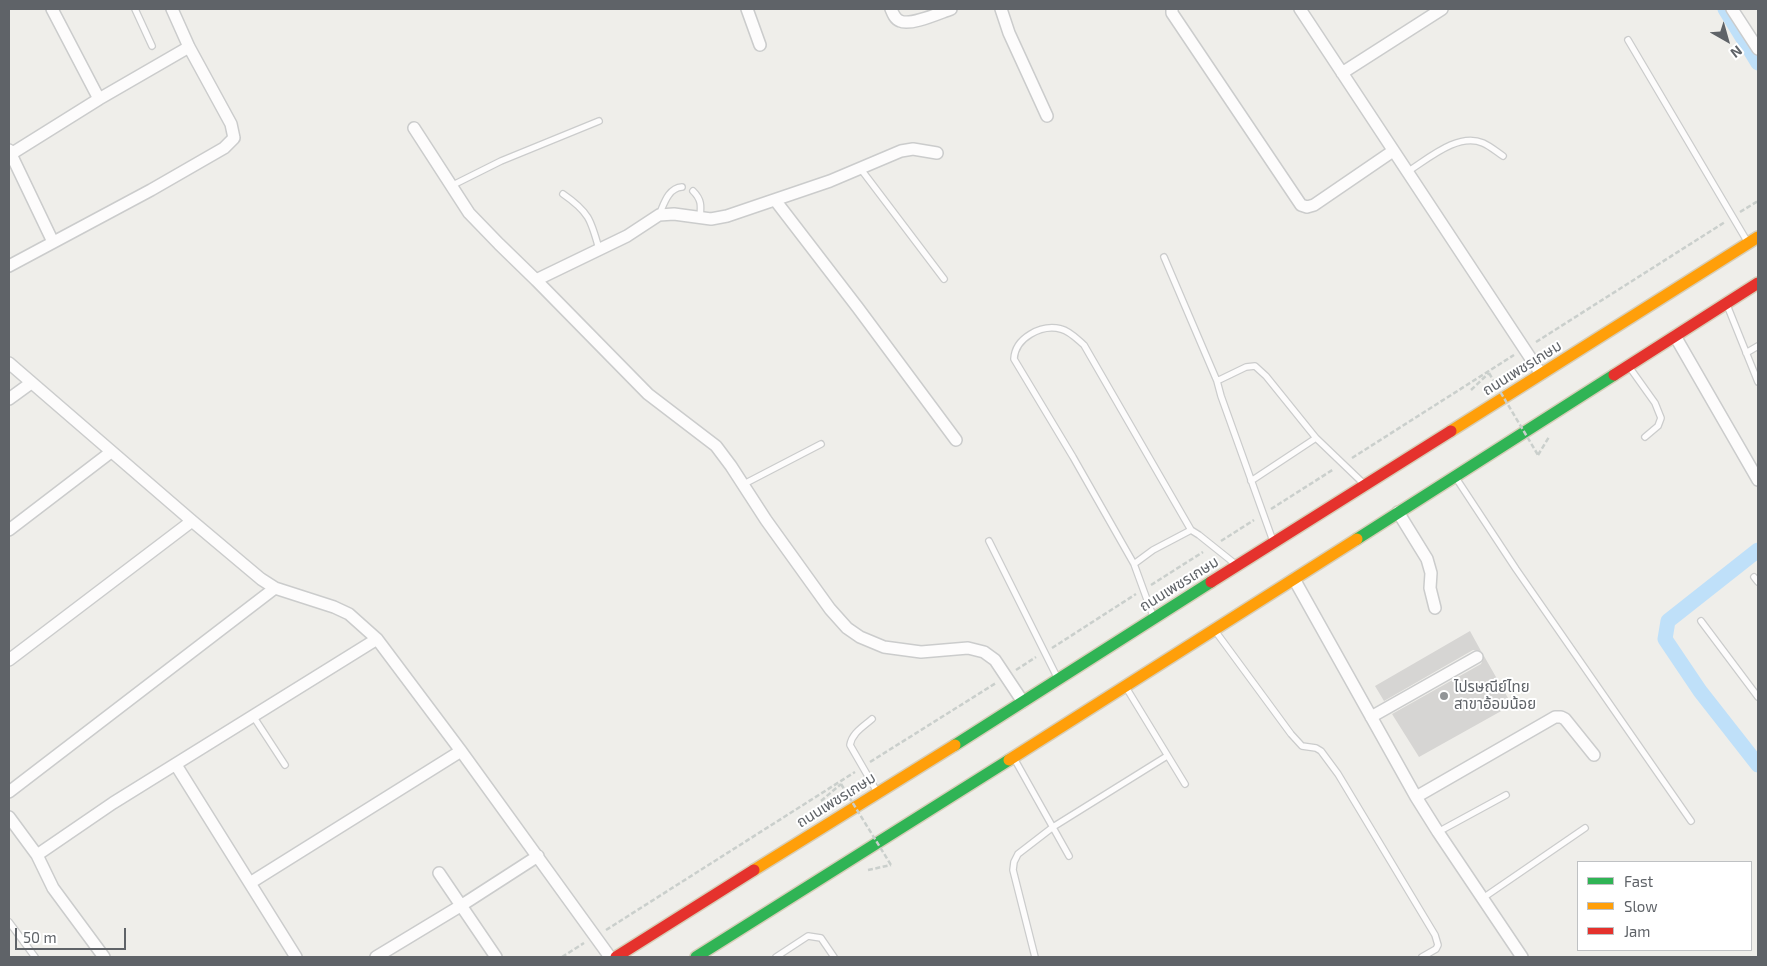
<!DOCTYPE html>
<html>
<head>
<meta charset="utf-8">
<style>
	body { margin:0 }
	#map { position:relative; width:1767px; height:966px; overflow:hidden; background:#efeeea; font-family:"Exo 2",sans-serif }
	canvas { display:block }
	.frame { position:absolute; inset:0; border:10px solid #5f6368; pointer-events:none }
	.legend { position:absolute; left:1577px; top:861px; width:175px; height:90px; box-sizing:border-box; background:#fff; border:1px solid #bfc1c3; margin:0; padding:6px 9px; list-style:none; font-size:15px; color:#5f6368 }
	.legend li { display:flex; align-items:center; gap:10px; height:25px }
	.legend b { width:25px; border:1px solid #bfc1c3 }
	.north { position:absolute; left:1702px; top:15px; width:50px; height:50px; -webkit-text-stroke:4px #fff; paint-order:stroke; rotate:142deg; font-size:14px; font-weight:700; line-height:20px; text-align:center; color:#5f6368 }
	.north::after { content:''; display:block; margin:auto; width:18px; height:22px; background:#5f6368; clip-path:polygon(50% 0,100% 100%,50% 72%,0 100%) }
	.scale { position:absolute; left:15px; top:928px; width:111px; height:22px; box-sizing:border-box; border:2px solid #5f6368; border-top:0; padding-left:6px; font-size:15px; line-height:18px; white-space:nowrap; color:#5f6368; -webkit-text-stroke:4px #fff; paint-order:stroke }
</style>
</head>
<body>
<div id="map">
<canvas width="1767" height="966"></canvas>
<div class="frame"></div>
<ul class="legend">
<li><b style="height:6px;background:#30b455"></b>Fast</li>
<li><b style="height:6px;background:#ff9f0a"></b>Slow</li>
<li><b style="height:6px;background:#e5322d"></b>Jam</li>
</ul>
<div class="north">N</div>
<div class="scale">50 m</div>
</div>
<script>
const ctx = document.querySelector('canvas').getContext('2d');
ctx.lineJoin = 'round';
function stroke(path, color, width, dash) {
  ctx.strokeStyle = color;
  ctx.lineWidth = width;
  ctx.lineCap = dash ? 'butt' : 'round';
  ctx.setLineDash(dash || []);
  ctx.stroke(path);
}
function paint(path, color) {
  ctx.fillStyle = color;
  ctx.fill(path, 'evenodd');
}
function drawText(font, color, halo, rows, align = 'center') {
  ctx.font = font + ' "Exo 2","Noto Sans Thai",sans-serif';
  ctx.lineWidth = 4;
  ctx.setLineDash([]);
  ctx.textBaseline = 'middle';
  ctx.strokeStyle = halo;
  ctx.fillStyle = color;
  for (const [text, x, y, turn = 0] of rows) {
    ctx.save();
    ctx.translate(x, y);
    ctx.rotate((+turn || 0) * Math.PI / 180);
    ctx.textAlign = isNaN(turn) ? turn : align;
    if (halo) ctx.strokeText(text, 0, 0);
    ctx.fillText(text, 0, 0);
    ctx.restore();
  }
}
stroke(new Path2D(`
	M1725 9 1758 63
	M1758 550 1668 621 1665 639 1700 691 1758 765`), '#bfe0f9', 15);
paint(new Path2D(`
	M1470 631 1481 651 1473 650 1384 701 1375 686Z
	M1484 656 1512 705 1419 757 1392 714 1481 664Z`), '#d6d5d3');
const lane = new Path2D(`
	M135 9 152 46
	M1628 40 1747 241
	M860 168 944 279
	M1407 172C1428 159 1458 132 1483 143 1490 146 1497 152 1503 156
	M451 186 501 161 599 121
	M693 191C702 200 701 206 700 218
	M563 194C589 212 591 220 599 249
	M659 215C664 204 668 188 682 187
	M1164 257 1217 381
	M1727 305 1758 382
	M1746 353 1758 346
	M1630 368 1655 403 1661 418 1658 426 1645 437
	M1456 478 1516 569 1691 821
	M1251 481 1316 438
	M744 484 821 444
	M989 541 1057 677
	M1273 541 1221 396 1217 381 1246 367 1255 366 1266 376 1316 438 1364 484
	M1134 564 1073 457 1014 359C1015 338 1041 324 1061 329 1070 331 1078 340 1084 345L1191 530
	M1754 577 1758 582
	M1153 616 1134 564 1153 550 1191 530 1199 535 1234 563
	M1701 621 1758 697
	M1216 632 1291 734 1302 746 1316 748 1321 751 1338 774 1435 935 1438 945 1436 949 1422 957
	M1127 689 1185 784
	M253 716 285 765
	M872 719C863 727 852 733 850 745L876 790
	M1015 760 1069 856
	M1438 832 1506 795
	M1483 898 1585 828
	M9 922 35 957
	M776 957 808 936 821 938 834 957
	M1035 957 1013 870 1014 862 1018 854 1053 827 1167 756`);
const street = new Path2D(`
	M52 9 99 99
	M747 9 760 45
	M891 9C893 14 895 19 900 21 911 26 939 13 951 9
	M1001 9 1009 33 1047 116
	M1172 9V13L1301 205 1307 207 1314 205 1393 151
	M1300 9 1541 374
	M1732 9 1758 49
	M1342 73 1442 9
	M414 128 469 213 499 244 536 280 648 394 716 446 731 466 766 520 830 609 847 628 860 637 884 647 921 652 968 648 984 652 995 660 1023 702
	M9 150 53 242
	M11 154 99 99 189 47
	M775 200 858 308 956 440
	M9 266 151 190 224 148 234 138 231 124 189 47 172 9
	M536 280 627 236 659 215 674 214 711 219 727 216 830 181 901 151 913 149 937 153
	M1675 336 1758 480
	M9 363 192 521 261 579 275 588 334 607 349 614 377 639 461 751 610 957
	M9 399 31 383
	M1398 512 1427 559 1431 573 1430 588 1435 608
	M9 530 111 452
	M1294 579 1416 797 1438 832 1522 957
	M9 660 192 521
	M1371 717 1477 657
	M176 765 296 957
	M9 792 275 588
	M1416 797 1555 717H1561L1565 719 1594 755
	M9 817 37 855 53 888 104 957
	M37 855 113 803 377 639
	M439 873 496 957
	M250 883 461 751
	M376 957 462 905 538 856`);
const fast = new Path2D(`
	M1357 539 1614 375
	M955 745 1211 582
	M696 957 1009 760`);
const slow = new Path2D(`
	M1451 431 1758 237
	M1009 760 1357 539
	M754 870 955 745`);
const jam = new Path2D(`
	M1614 375 1758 283
	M1211 582 1451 431
	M616 957 754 870`);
stroke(lane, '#cbcccc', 8);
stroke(street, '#cbcccc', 14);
stroke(fast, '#d7ceb8', 14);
stroke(slow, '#d7ceb8', 14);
stroke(jam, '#d7ceb8', 14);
stroke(new Path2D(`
	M1740 212 1758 201
	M1536 342 1725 222
	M1471 390 1489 373
	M1538 455 1549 437
	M1352 458 1514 355
	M1271 509 1334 469
	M1221 541 1254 520
	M1151 585 1203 552
	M1052 648 1136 594
	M1016 670 1036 657
	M870 762 996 683
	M821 801 841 784
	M868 870 891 865
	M606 930 855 772
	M562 957 584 943`), '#cacfcc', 2.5, [5, 2.5]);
stroke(lane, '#fdfcfc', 5.5);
stroke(street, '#fdfcfc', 11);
stroke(fast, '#30b455', 11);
stroke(slow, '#ff9f0a', 11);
stroke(jam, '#e5322d', 11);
stroke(new Path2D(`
	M1489 373 1538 455
	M841 784 891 865`), '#cacfcc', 2.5, [5, 2.5]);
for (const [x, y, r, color] of [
	[1444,696,5,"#919496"]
]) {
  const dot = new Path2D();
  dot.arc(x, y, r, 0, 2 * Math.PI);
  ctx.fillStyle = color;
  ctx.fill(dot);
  stroke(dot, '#fff', 2);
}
drawText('15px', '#5f6368', '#fff', [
	["ถนนเพชรเกษม",1522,368,-32],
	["ถนนเพชรเกษม",1179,584,-32],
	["ถนนเพชรเกษม",836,800,-32]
]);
drawText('15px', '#5f6368', '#fff', [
	["ไปรษณีย์ไทย",1454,687],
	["สาขาอ้อมน้อย",1454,704]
], 'left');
</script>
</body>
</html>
